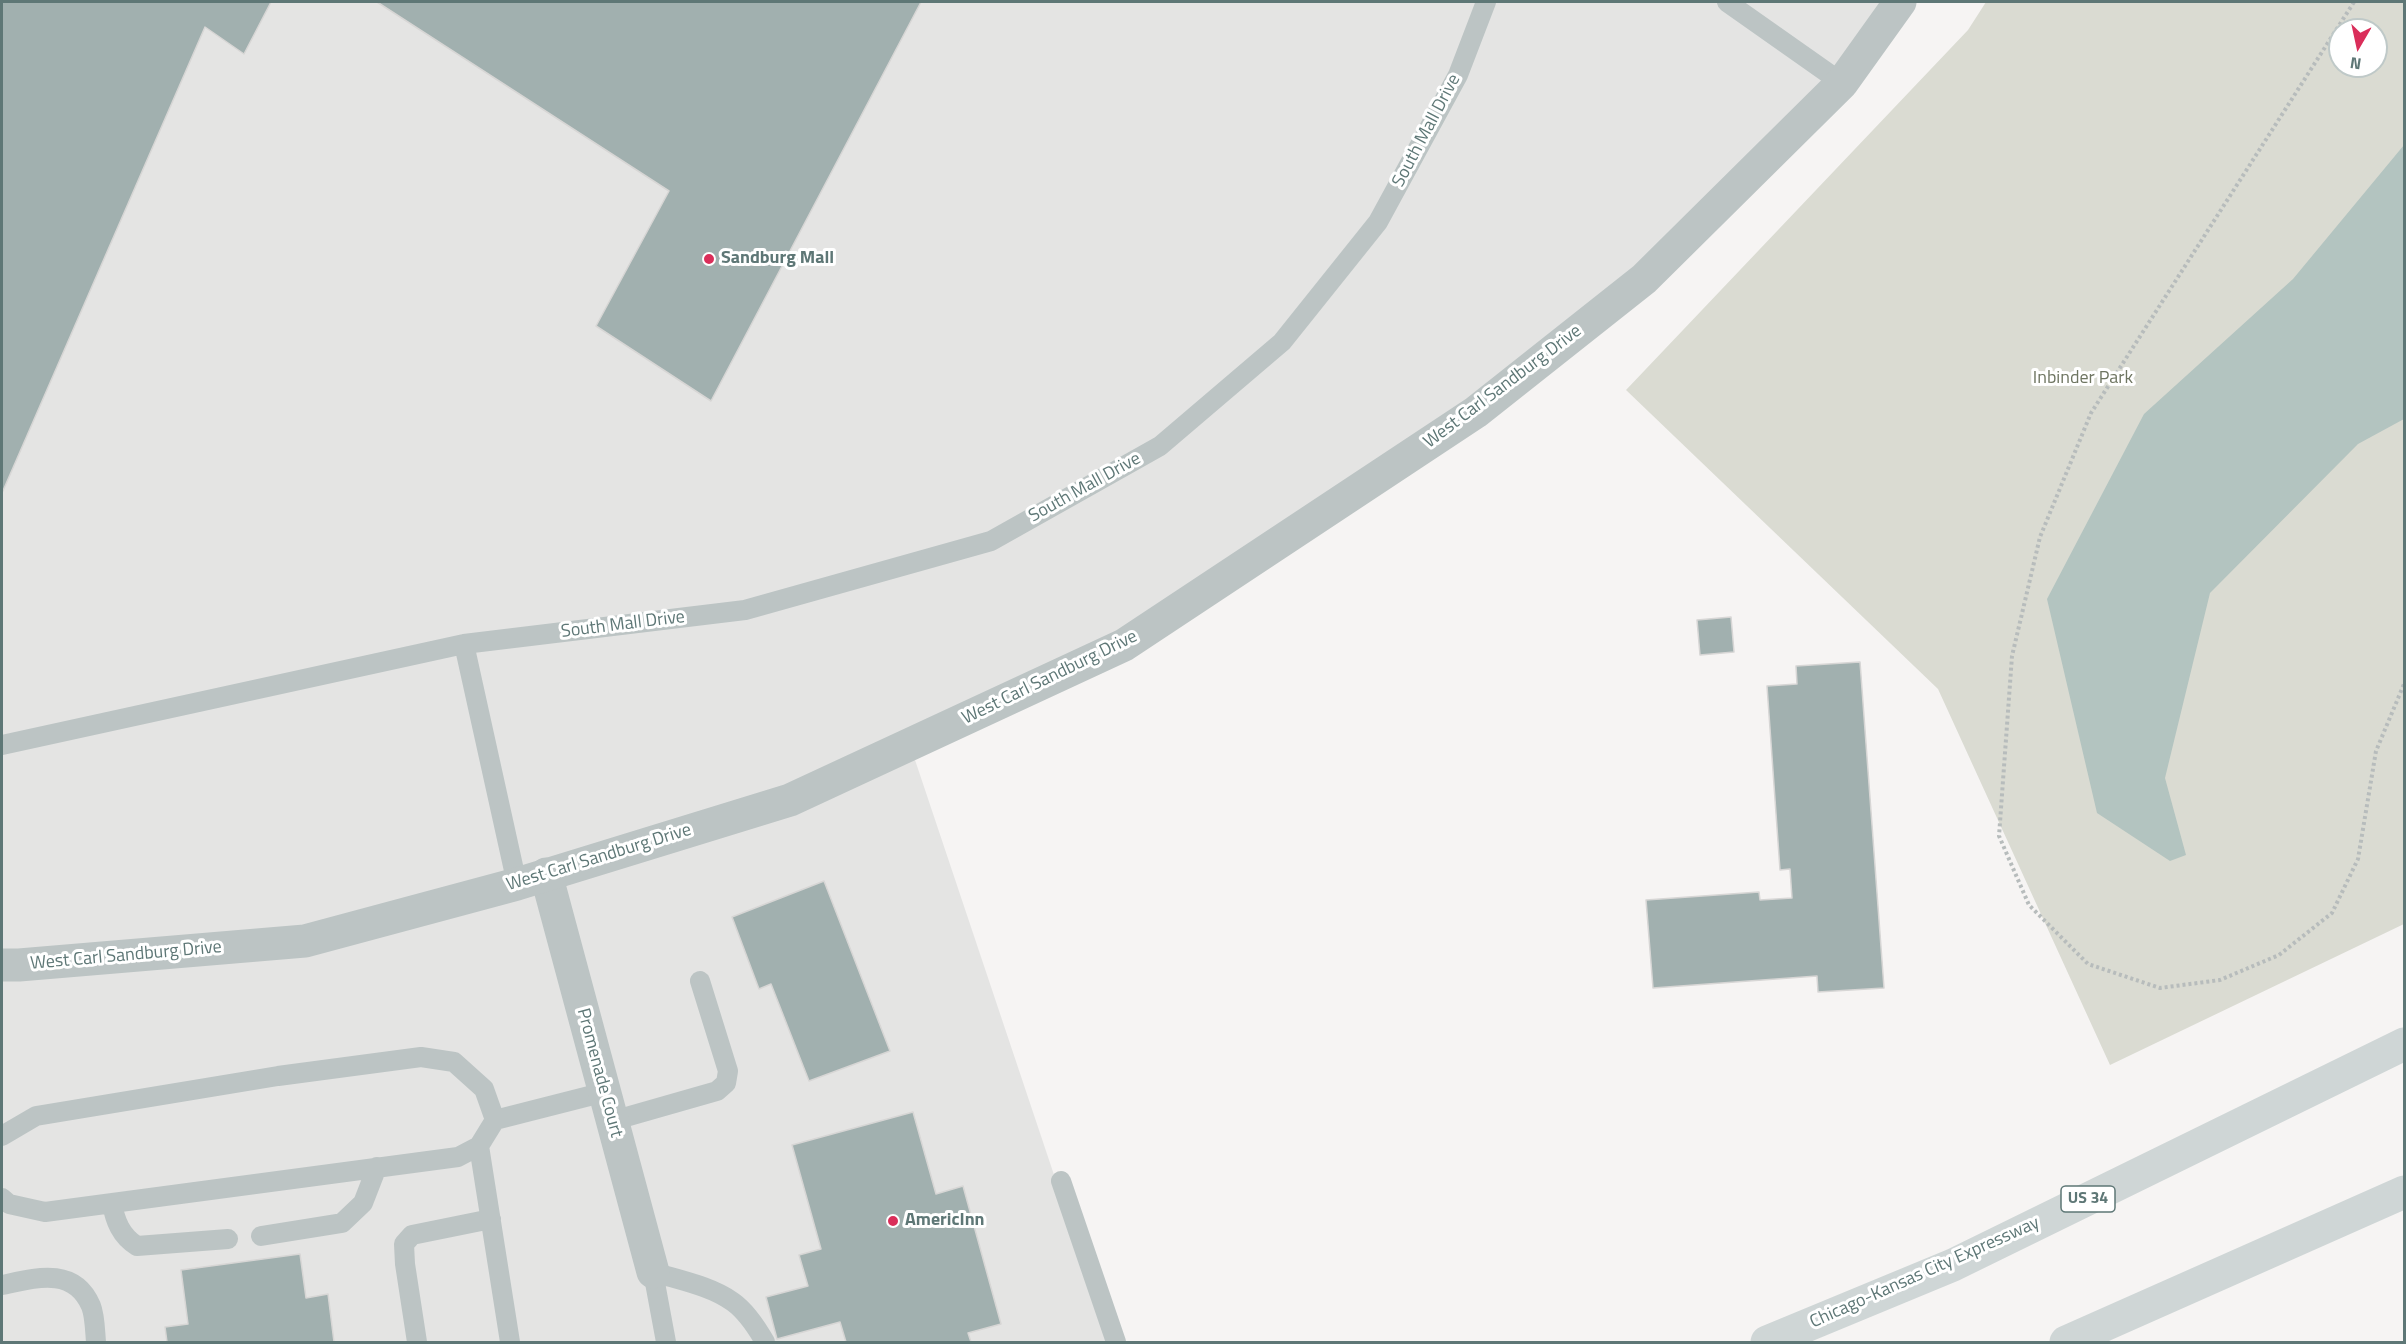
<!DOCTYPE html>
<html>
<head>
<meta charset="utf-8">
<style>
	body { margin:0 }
	#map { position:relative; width:2406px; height:1344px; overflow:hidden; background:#f6f4f3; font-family:"Titillium Web",sans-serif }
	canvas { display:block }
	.frame { position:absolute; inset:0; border:3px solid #5e7776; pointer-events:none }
	.north { position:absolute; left:2328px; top:18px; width:60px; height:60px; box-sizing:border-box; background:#fff; border:2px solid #bfc9c8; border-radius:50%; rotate:189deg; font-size:16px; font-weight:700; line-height:24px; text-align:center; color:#5e7776 }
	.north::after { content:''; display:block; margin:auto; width:21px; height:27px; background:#da2e5a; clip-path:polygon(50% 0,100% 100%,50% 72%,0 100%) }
</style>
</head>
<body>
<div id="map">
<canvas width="2406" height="1344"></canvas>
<div class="frame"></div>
<div class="north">N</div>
</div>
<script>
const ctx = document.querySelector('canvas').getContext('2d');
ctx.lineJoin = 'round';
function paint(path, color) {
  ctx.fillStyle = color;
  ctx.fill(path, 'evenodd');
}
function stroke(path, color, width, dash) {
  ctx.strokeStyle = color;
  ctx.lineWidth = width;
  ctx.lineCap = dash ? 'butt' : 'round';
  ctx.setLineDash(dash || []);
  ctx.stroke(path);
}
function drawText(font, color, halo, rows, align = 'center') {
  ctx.font = font + ' "Titillium Web",sans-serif';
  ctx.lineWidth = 6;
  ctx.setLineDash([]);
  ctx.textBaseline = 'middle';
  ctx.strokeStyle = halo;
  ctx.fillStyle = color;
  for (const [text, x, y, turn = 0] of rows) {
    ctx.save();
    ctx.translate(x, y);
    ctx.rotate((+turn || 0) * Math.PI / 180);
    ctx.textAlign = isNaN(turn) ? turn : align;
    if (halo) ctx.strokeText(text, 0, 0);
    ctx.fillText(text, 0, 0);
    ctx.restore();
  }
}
paint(new Path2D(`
	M2 2H1900L1644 279 1124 645 910 745 1110 1342H2Z`), '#e4e4e3');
paint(new Path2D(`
	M1986 2H2404V924L2110 1065 1938 689 1626 390 1968 30ZM2340 30H2376V66H2340Z`), '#dadbd2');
paint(new Path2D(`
	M2404 145V419L2358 444 2210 593 2165 778 2186 855 2170 861 2097 813 2047 599 2144 414 2293 279Z`), '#b3c4c0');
const building = new Path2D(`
	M2 2H271L244 54 205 27 2 493Z
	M377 2H921L711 401 596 326 669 191Z
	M1731 617 1734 652 1700 655 1697 620Z
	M1860 662 1884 988 1818 992 1817 976 1653 988 1646 900 1759 892 1760 900 1792 898 1790 869 1780 870 1767 686 1797 684 1796 666Z
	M824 881 890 1051 809 1081 771 984 759 989 732 917Z
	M913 1112 936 1194 963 1186 1001 1324 968 1333 971 1342H846L840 1322 777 1339 766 1297 808 1286 799 1255 821 1249 792 1145Z
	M300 1254 306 1298 328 1294 334 1342H167L165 1327 188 1324 181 1270Z`);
paint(building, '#a1b0af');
stroke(building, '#d7d6d5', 1.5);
stroke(new Path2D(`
	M2354 2 2091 413 2040 537 2012 656 1999 836 2029 905 2088 964 2160 988 2220 980 2279 955 2332 913 2358 859 2376 751 2404 684`), '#b7bcbc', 4, [3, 3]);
stroke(new Path2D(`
	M1727 2 1842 83
	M464 644 517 884
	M2 745 464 644 745 610 991 541 1160 446 1282 342 1378 222 1458 75 1486 2
	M612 1121 717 1091 726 1083 728 1071 700 981
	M2 1136 36 1116 278 1076 421 1057 454 1062 484 1089 495 1120
	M479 1146 510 1342
	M1061 1181 1116 1342
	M2 1198 9 1204 45 1212 458 1157 479 1146 495 1120 605 1092
	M112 1203C115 1221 121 1236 137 1246L228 1239
	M261 1236 342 1223 363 1203 377 1167
	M2 1285C35 1278 74 1266 91 1306 95 1316 95 1331 96 1342
	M417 1342 405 1264 404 1244 412 1235 491 1219
	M666 1342 653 1272C679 1280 711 1286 733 1302 747 1312 757 1328 765 1342`), '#bcc4c4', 20);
stroke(new Path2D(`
	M546 874 653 1272`), '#bcc4c4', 33);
stroke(new Path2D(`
	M2 965H19L305 941 517 884 790 800 1124 645 1476 412 1644 279 1842 83 1900 2`), '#bcc4c4', 33);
stroke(new Path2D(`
	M1767 1342 1953 1265 2404 1044
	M2066 1342 2404 1192`), '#cfd6d6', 33);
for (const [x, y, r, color] of [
	[709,259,6,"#da2e5a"],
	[893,1221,6,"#da2e5a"]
]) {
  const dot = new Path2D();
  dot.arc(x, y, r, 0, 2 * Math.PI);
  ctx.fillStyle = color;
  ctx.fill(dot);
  stroke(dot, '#fff', 2);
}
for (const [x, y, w] of [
	[2088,1199,54]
]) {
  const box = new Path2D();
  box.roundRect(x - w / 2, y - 13, w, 26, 4.5);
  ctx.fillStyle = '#fff';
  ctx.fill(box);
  stroke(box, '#5e7776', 1.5);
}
drawText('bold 16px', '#5e7776', null, [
	["US 34",2088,1199]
]);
drawText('18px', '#5e7776', '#fff', [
	["South Mall Drive",1427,131,-62],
	["West Carl Sandburg Drive",1503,387,-37],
	["South Mall Drive",1085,488,-29],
	["South Mall Drive",623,625,-7],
	["West Carl Sandburg Drive",1050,678,-26],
	["West Carl Sandburg Drive",599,858,-17],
	["West Carl Sandburg Drive",126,956,-5],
	["Promenade Court",599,1073,75],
	["Chicago-Kansas City Expressway",1925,1273,-24]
]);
drawText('bold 18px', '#5e7776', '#fff', [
	["Sandburg Mall",721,259],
	["AmericInn",905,1221]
], 'left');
drawText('18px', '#6e7561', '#fff', [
	["Inbinder Park",2083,379]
]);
</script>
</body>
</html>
